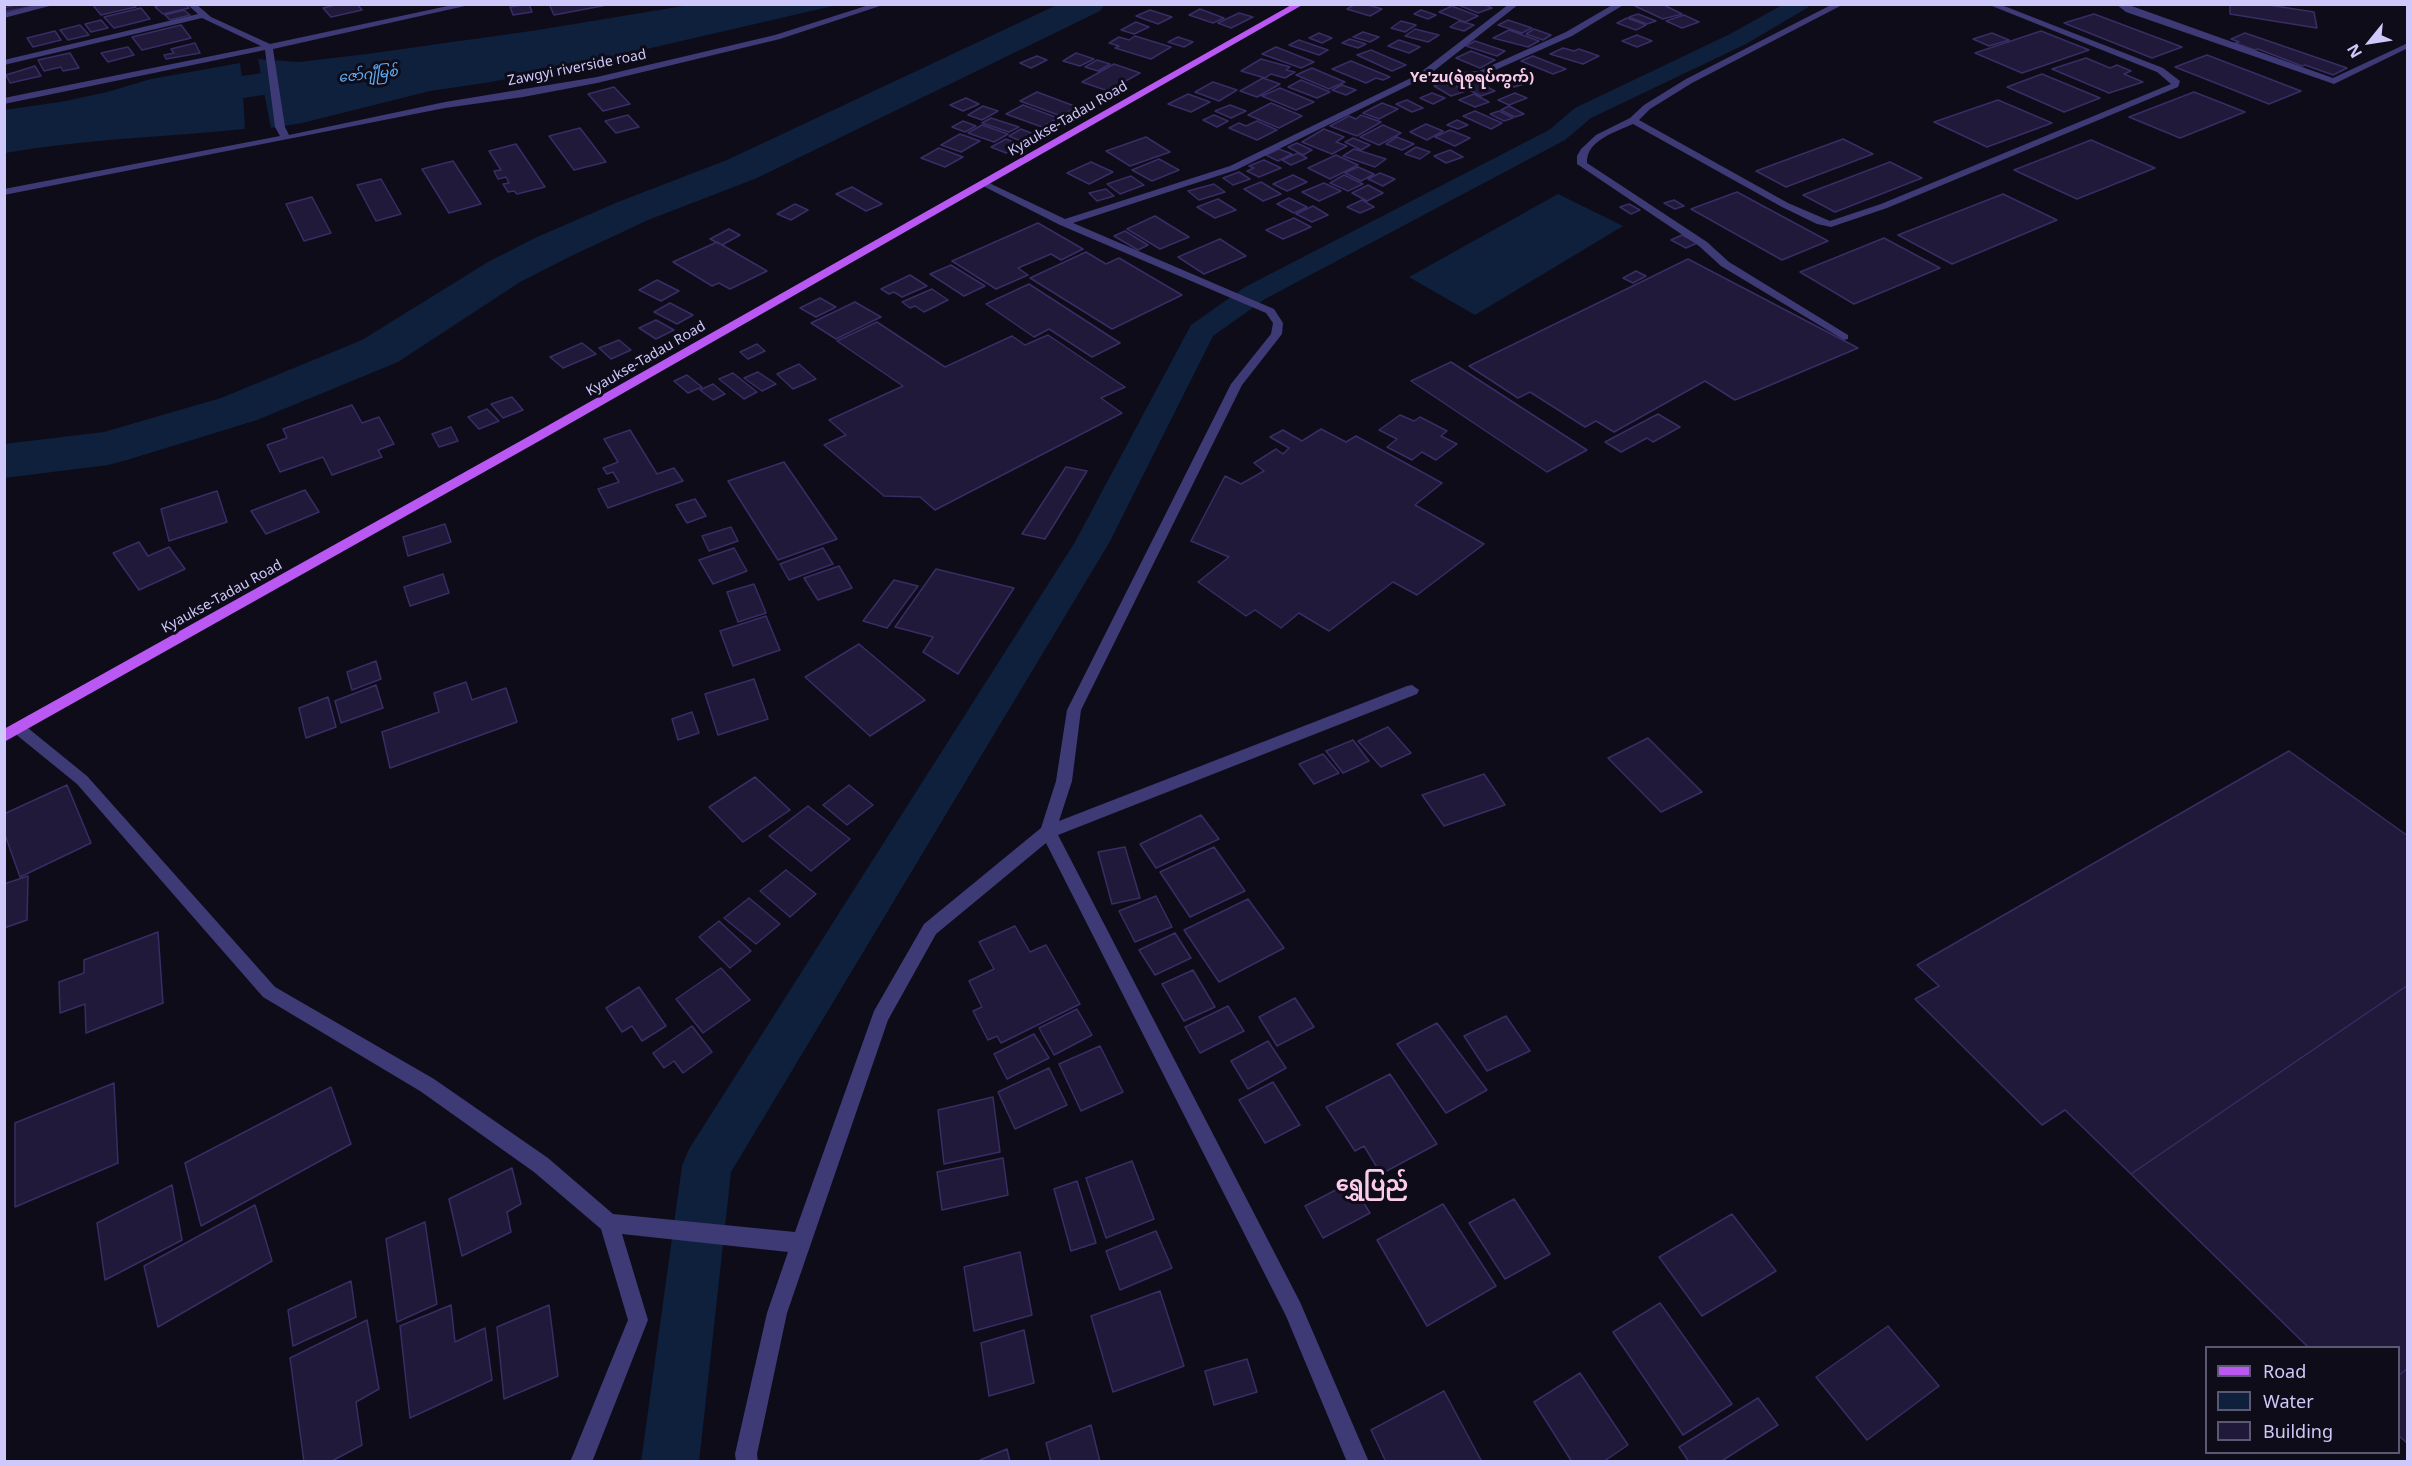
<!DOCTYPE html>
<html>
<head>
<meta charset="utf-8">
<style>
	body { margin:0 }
	#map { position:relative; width:2412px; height:1466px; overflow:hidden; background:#0f0c1a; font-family:"Noto Sans",sans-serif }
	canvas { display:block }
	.frame { position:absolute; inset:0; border:6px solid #cfc9fb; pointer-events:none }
	.legend { position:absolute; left:2205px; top:1346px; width:195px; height:108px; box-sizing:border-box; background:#0f0c1a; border:2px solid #5c5874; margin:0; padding:8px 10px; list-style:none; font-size:18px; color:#cfc9fb }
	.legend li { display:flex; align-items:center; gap:12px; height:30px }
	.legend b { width:30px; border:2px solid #5c5874 }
	.north { position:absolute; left:2340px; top:12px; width:60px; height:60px; -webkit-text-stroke:4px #0f0c1a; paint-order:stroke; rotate:240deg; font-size:16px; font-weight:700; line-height:24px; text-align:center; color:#cfc9fb }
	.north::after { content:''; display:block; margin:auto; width:21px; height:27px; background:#cfc9fb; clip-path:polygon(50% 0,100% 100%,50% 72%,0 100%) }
</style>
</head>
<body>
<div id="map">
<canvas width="2412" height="1466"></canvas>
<div class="frame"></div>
<ul class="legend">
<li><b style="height:8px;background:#ba58f4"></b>Road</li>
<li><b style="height:16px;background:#0e203c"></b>Water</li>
<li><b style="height:16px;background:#20193a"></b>Building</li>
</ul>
<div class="north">N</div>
</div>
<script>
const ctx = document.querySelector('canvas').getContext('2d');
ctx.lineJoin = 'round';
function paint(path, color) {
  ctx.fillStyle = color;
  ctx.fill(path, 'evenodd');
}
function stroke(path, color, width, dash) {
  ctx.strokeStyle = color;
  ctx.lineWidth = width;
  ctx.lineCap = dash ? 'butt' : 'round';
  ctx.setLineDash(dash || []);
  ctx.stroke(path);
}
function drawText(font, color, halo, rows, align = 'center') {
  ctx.font = font + ' "Noto Sans","Noto Sans Myanmar",sans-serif';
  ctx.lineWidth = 6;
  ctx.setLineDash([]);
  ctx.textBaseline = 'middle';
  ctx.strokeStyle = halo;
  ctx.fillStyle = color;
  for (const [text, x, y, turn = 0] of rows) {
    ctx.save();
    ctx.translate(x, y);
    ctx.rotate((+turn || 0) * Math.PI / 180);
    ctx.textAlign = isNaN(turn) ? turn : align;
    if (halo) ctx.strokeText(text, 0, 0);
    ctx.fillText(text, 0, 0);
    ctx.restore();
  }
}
paint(new Path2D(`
	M689 5H837L599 60 491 82 430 91 302 123 271 128 264 92 280 89 279 87 264 90 262 78 277 73 261 75 258 59 299 62 367 54 538 30Z
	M240 63 242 78 176 92 242 80 243 93 174 106 175 108 243 95 245 129C164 137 85 139 5 153V114L107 92 151 79Z
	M1558 194 1623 226 1475 315 1409 277Z`), '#0e203c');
paint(new Path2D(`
	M1784 4H1810L1807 8 1746 44 1591 118 1565 140 1265 299 1213 336 1109 543 731 1172 699 1462H641L682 1166 689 1149 1075 542 1191 325 1245 287 1549 130 1575 108 1730 34Z`), '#0e203c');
paint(new Path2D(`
	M1059 4H1105L1100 11 757 178 648 220 569 257 520 282 398 362 257 420 127 460 108 465 4 478V444L104 432 221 398 362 340 488 262 537 237 618 202 727 160Z
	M354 67 367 70 373 78 367 86 354 89 263 95 4 134V110L263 73Z`), '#0e203c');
const building = new Path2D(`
	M19 4 34 6 4 12V8Z
	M92 4H134L136 7 101 15Z
	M163 4H185L189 8 163 14 155 7Z
	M340 4H357L362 10 331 17 323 8Z
	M529 4 532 12 513 15 510 7Z
	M549 4H606L607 5 554 15Z
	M1355 4H1365L1382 9 1370 16 1347 9Z
	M1456 4H1483L1492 8 1478 13Z
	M1642 4H1662L1682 14 1663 19 1635 6Z
	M2230 4H2262L2314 12 2317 28 2230 14Z
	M1452 6 1478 16 1465 22 1439 12Z
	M141 8 150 19 114 28 104 17Z
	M1200 9 1224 18 1213 23 1189 15Z
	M184 10 190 15 170 20 165 15Z
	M1150 10 1172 17 1158 24 1136 16Z
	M1421 10 1436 15 1428 19 1414 14Z
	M1239 13 1253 17 1231 28 1218 23Z
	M1638 14 1656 21 1647 24 1629 17Z
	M2094 14 2182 47 2152 58 2064 23Z
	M1684 15 1699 22 1682 28 1666 21Z
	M1627 18 1646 25 1636 30 1617 23Z
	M101 20 108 28 91 32 85 24Z
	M1508 20 1532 28 1522 33 1498 25Z
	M1401 21 1416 25 1405 32 1391 28Z
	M1459 21 1474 25 1464 31 1450 27Z
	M1136 22 1149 27 1134 34 1121 30Z
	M80 25 89 35 68 40 60 30Z
	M181 25 191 38 142 50 132 37Z
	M1415 29 1439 35 1428 42 1405 36Z
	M1534 29 1551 35 1543 40 1526 34Z
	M1509 30 1539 41 1528 47 1493 38Z
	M55 31 61 40 33 47 27 38Z
	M2041 31 2089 50 2022 73 1975 53Z
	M1363 32 1379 37 1370 42 1353 37Z
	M1319 33 1332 38 1322 43 1309 38Z
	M1992 33 2009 40 1989 46 1973 39Z
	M2245 33 2347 68 2333 75 2305 65 2302 66 2258 49 2255 50 2235 43 2239 42 2231 39Z
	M1637 35 1652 41 1637 47 1622 41Z
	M1135 36 1171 47 1151 59 1115 48 1119 46 1109 43 1119 37 1129 40Z
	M1178 37 1193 42 1184 47 1168 42Z
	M1350 39 1366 44 1358 48 1342 43Z
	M1299 40 1328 50 1319 55 1289 45Z
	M1399 40 1420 47 1409 53 1388 46Z
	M1475 41 1505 51 1497 56 1466 46Z
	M195 43 200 53 166 59 164 55 174 53 171 49Z
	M128 47 134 55 108 62 101 53Z
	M1276 47 1314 62 1301 68 1262 54Z
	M1563 48 1574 51 1579 49 1599 56 1583 64 1550 54Z
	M1371 50 1406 65 1392 71 1357 55Z
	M1471 51 1495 60 1480 68 1456 58Z
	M70 53 79 68 63 71 61 67 44 71 38 60Z
	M1076 53 1094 59 1080 66 1063 61Z
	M2207 55 2301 91 2269 104 2175 67Z
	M1037 56 1047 60 1031 68 1020 63Z
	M1533 56 1566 69 1553 74 1521 61Z
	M2086 58 2110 68 2117 65 2131 71 2124 74 2143 82 2109 93 2052 69Z
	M1261 59 1290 67 1286 70 1295 72 1285 78 1271 74 1265 78 1241 71Z
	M1097 60 1110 64 1098 71 1085 67Z
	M1351 61 1390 77 1383 80 1376 78 1366 83 1332 69Z
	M1114 64 1140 73 1108 91 1082 82Z
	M35 66 41 76 10 83 6 75Z
	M1312 68 1345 82 1329 89 1296 75Z
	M2042 74 2100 98 2064 112 2007 87Z
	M1513 75 1528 83 1514 87 1498 79Z
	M1263 78 1280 84 1257 97 1240 91Z
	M1301 80 1330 92 1317 98 1288 87Z
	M1213 82 1237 90 1219 101 1195 92Z
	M1448 82 1466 91 1451 96 1434 86Z
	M1477 82 1495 91 1481 96 1463 87Z
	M1342 85 1356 90 1346 95 1332 90Z
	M614 87 630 104 603 111 588 94Z
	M1280 88 1314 102 1296 110 1262 96Z
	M1037 92 1077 107 1061 116 1020 101Z
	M2194 92 2245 112 2180 138 2129 117Z
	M1432 93 1445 98 1433 104 1420 98Z
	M1515 93 1527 98 1509 105 1498 100Z
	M1188 94 1210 102 1191 112 1168 104Z
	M1474 94 1489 102 1475 107 1459 100Z
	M966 98 979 104 963 111 950 105Z
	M1407 100 1423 108 1412 112 1396 104Z
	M1998 100 2052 123 1987 147 1934 122Z
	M1271 103 1302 116 1279 128 1248 115Z
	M1382 103 1398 109 1379 119 1363 113Z
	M1023 105 1058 118 1042 127 1006 114Z
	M1230 105 1246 111 1231 118 1215 111Z
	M983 106 998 111 982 120 968 115Z
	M1509 106 1524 114 1515 117 1501 110Z
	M1475 111 1502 123 1491 129 1463 116Z
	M1499 111 1513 118 1504 121 1490 114Z
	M628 115 639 127 616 133 605 121Z
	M1214 115 1228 121 1217 127 1203 120Z
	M1361 115 1381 122 1357 136 1330 126 1349 116 1356 119Z
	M991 118 1019 127 1009 132 982 123Z
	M1457 120 1468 125 1458 129 1447 125Z
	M963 121 976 126 965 132 952 127Z
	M1257 121 1277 130 1257 140 1229 128 1239 123 1246 126Z
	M1426 124 1443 131 1427 140 1410 132Z
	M982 125 1008 134 994 142 968 133Z
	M1383 125 1401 133 1379 145 1360 137Z
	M580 128 606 162 574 170 549 136Z
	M1021 129 1036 135 1023 142 1009 136Z
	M1324 129 1344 137 1336 142 1347 146 1332 154 1302 142Z
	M1450 130 1470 138 1455 146 1435 137Z
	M960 134 980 141 961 152 941 145Z
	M1146 137 1170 152 1130 166 1106 151Z
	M1397 137 1414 144 1402 150 1386 144Z
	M1353 138 1370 145 1361 150 1345 142Z
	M1006 139 1021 145 1006 153 991 147Z
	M1843 139 1873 154 1786 187 1756 171Z
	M2091 140 2155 168 2077 199 2014 170Z
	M1297 143 1312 150 1303 155 1288 147Z
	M516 144 545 187 517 194 514 191 508 192 503 184 509 183 506 177 498 179 494 171 501 170 489 151Z
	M1416 147 1430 152 1420 159 1405 154Z
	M939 148 963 157 945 167 921 158Z
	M1279 149 1292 154 1278 161 1266 155Z
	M1354 149 1386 159 1375 167 1343 156Z
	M1450 150 1463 157 1446 163 1434 156Z
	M1298 153 1307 158 1291 165 1282 160Z
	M1336 155 1358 165 1330 179 1308 168Z
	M1159 159 1179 170 1152 181 1132 170Z
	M1264 160 1281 168 1259 177 1247 171 1254 168 1249 166Z
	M453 161 481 204 449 213 422 169Z
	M1091 162 1113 172 1089 184 1067 173Z
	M1890 162 1922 178 1835 212 1803 195Z
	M1358 167 1374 174 1361 181 1345 173Z
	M1239 172 1250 179 1233 185 1223 178Z
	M1380 173 1395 179 1383 186 1368 179Z
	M1293 175 1307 182 1287 191 1273 184Z
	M1344 175 1363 184 1348 191 1330 183Z
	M1131 176 1144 185 1120 194 1107 184Z
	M381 179 401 214 376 221 357 185Z
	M1261 182 1281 194 1263 201 1244 189Z
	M1324 183 1341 191 1319 201 1302 192Z
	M1214 184 1225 192 1199 200 1188 191Z
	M1368 185 1383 193 1367 201 1352 193Z
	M852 187 882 204 866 211 836 194Z
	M1106 189 1114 196 1097 201 1089 193Z
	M1737 192 1828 241 1782 260 1691 209Z
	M2003 194 2057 220 1952 264 1898 235Z
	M312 197 331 233 304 241 286 204Z
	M1289 198 1307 207 1294 213 1277 204Z
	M1218 199 1236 210 1215 218 1197 207Z
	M1362 200 1374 207 1360 213 1347 207Z
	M1674 200 1684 206 1675 209 1664 203Z
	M795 204 808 210 791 220 777 214Z
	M1629 204 1640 210 1631 214 1620 207Z
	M1313 206 1328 215 1312 222 1296 214Z
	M1155 216 1189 237 1160 249 1127 229Z
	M1294 218 1311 227 1283 239 1266 230Z
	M1038 223 1083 249 1061 260 1051 254 1018 268 1028 275 996 289 952 261Z
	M729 229 740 235 722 245 710 239Z
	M1125 231 1148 245 1138 250 1114 236Z
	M1682 235 1697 243 1686 248 1671 240Z
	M1884 238 1940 268 1854 304 1800 272Z
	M1220 239 1246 256 1204 274 1178 257Z
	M717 242 767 271 730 289 719 283 712 286 673 262Z
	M1086 252 1106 264 1119 258 1182 295 1112 329 1030 278Z
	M1688 259 1858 348 1735 400 1705 381 1614 432 1596 421 1585 427 1530 392 1518 398 1469 366Z
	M951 265 985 286 964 296 930 274Z
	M1636 271 1646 276 1633 283 1623 278Z
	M910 275 927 286 902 297 894 292 889 294 881 289Z
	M657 280 679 291 661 301 639 290Z
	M1029 284 1120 343 1092 357 1049 329 1034 337 986 304Z
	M932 289 948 300 924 312 915 306 910 308 902 302Z
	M820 298 836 307 816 317 800 308Z
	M855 302 881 317 836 339 811 323Z
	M670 303 693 315 677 324 654 312Z
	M656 320 674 330 656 339 639 328Z
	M877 322 945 367 1012 336 1025 345 1048 335 1125 387 1101 398 1122 413 935 510 920 497 884 496 824 445 846 435 829 420 903 386 837 341Z
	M619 340 631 350 611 359 599 348Z
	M582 343 596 354 563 368 550 357Z
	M757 344 765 351 748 359 740 352Z
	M1451 362 1587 450 1547 472 1411 381Z
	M799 364 816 379 793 389 777 374Z
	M758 372 776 384 762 391 744 378Z
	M733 373 757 392 744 399 719 379Z
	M687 375 702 387 688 393 674 381Z
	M713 384 725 394 713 400 700 390Z
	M512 397 523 410 503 418 491 404Z
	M352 405 362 423 379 417 394 444 378 450 382 457 332 475 323 457 280 472 267 445 287 438 283 429Z
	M487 409 499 421 479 429 468 417Z
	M1658 414 1680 427 1653 442 1647 438 1621 452 1605 442Z
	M1400 415 1414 421 1420 417 1447 431 1441 436 1457 444 1436 460 1422 452 1412 460 1387 447 1397 439 1379 430Z
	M451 427 458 441 439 447 432 434Z
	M1321 429 1346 442 1356 436 1442 483 1415 505 1484 544 1417 595 1393 582 1329 631 1299 613 1281 628 1255 610 1246 616 1198 582 1229 557 1191 541 1225 476 1241 484 1264 471 1254 463 1276 449 1283 454 1289 448 1270 437 1283 430 1302 441Z
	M630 430 657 474 674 468 683 481 608 508 598 489 619 482 613 472 607 474 603 468 618 462 604 439Z
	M784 462 837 539 778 560 728 481Z
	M1066 467 1087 471 1045 539 1022 534Z
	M305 490 319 512 266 534 251 511Z
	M217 491 227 522 169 541 161 509Z
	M695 499 706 516 687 523 676 505Z
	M445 524 451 542 408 556 403 537Z
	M731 527 738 541 709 551 702 536Z
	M139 542 148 556 169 547 185 569 139 590 113 553Z
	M734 548 747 571 713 584 699 560Z
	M823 548 833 564 789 580 780 564Z
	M839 566 852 588 818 600 804 578Z
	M936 569 1014 588 958 674 923 652 933 637 895 627Z
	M443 574 449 593 410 606 404 587Z
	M894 580 918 586 887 628 863 621Z
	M754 584 766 613 738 622 727 592Z
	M766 616 780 650 733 666 720 631Z
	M859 644 925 700 870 736 805 677Z
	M376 661 381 679 352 690 347 672Z
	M754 679 768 719 718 735 705 694Z
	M466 682 472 700 506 688 517 722 390 768 382 732 439 712 434 693Z
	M376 685 383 708 341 723 335 701Z
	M328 697 336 727 306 738 299 708Z
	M692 712 699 733 678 740 672 719Z
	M1388 727 1411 753 1381 767 1358 741Z
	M1648 738 1702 792 1661 812 1608 758Z
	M1353 740 1369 761 1343 773 1326 751Z
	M2289 751 2408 836V985L2131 1174 2065 1110 2042 1125 1915 999 1939 986 1917 965Z
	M1323 754 1339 773 1314 784 1299 764Z
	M1484 774 1505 805 1444 826 1422 795Z
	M755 777 790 810 743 842 709 807Z
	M67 785 91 843 20 877 4 832V814Z
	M849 785 873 805 847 825 823 805Z
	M808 806 850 839 811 871 769 836Z
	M1201 815 1219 839 1156 868 1140 844Z
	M1125 847 1140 898 1112 904 1098 852Z
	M1214 847 1245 891 1190 917 1160 872Z
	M786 870 816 894 790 917 760 891Z
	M28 876 27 920 4 928V884Z
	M1156 896 1172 927 1135 942 1119 911Z
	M749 898 780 924 756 944 724 918Z
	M1248 899 1284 948 1219 982 1184 930Z
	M719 921 751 951 730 968 699 937Z
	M1015 926 1030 952 1046 945 1080 1004 1001 1043 997 1036 988 1040 973 1011 982 1007 969 981 994 969 979 942Z
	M158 932 163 1003 86 1033 85 1004 60 1013 59 982 84 973V960Z
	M1175 933 1191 958 1155 975 1139 950Z
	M721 968 750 1000 703 1033 676 999Z
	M1193 970 1215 1007 1184 1021 1162 984Z
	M2408 985V1368L2398 1376V1348H2309L2131 1174Z
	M639 987 666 1026 642 1041 632 1026 622 1032 606 1008Z
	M1295 998 1314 1027 1277 1046 1259 1017Z
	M1228 1006 1244 1031 1200 1053 1185 1027Z
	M1077 1009 1092 1035 1054 1055 1039 1028Z
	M1506 1016 1530 1051 1487 1071 1464 1036Z
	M1437 1023 1487 1090 1446 1113 1397 1044Z
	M692 1026 712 1052 683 1073 674 1061 664 1068 653 1053Z
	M1034 1034 1049 1058 1007 1079 994 1054Z
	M1268 1041 1286 1068 1248 1089 1231 1061Z
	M1100 1046 1123 1092 1081 1111 1059 1064Z
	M1049 1068 1067 1105 1015 1129 998 1092Z
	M1390 1074 1437 1144 1381 1174 1364 1146 1355 1151 1326 1107Z
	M1273 1082 1300 1125 1265 1143 1239 1100Z
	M114 1083 118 1163 15 1207V1123Z
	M331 1087 351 1144 201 1226 185 1163Z
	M993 1097 1000 1152 944 1164 938 1110Z
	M1003 1158 1008 1195 942 1210 937 1172Z
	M1132 1161 1154 1219 1106 1238 1086 1178Z
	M512 1168 521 1204 507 1212 511 1232 462 1256 449 1199Z
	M1077 1181 1096 1243 1071 1251 1054 1189Z
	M1351 1182 1370 1213 1323 1238 1305 1206Z
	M172 1185 182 1240 105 1280 97 1223Z
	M1514 1199 1550 1254 1505 1279 1469 1223Z
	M1443 1204 1496 1286 1427 1326 1377 1240Z
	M255 1205 272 1261 158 1327 144 1266Z
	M1732 1214 1776 1271 1702 1316 1659 1257Z
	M425 1222 437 1304 397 1322 386 1239Z
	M1156 1231 1172 1268 1120 1290 1106 1251Z
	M1020 1252 1032 1315 974 1331 964 1267Z
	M351 1281 356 1317 293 1346 288 1310Z
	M1160 1291 1184 1366 1113 1392 1091 1316Z
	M1660 1303 1732 1404 1683 1435 1613 1332Z
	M451 1305 455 1342 485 1328 492 1380 410 1418 400 1326Z
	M549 1305 558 1376 504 1399 497 1327Z
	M367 1320 379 1389 356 1402 362 1445 330 1462H304L290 1358Z
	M1888 1326 1939 1386 1867 1440 1816 1377Z
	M1024 1330 1034 1383 989 1396 981 1343Z
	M1247 1359 1257 1392 1214 1405 1205 1371Z
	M2408 1368V1444L2398 1435V1376Z
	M1580 1373 1628 1445 1603 1462H1572L1534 1402Z
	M1444 1391 1482 1462H1386L1371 1430Z
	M1758 1398 1778 1425 1720 1462H1689L1679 1447Z
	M1091 1425 1100 1462H1051L1046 1443Z
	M1007 1449 1010 1462H980V1460Z`);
paint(building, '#20193a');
stroke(building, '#382d64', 1.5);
paint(new Path2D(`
	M41 4H57L4 18V13Z
	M187 4H196L211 17 270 44 457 4H474L273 49 285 127 289 135 445 102 597 77 775 35 872 4H886L780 39 597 83 523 97 445 108 4 195V189L280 136 275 127 265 50 4 104V98L261 46 202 18 4 65V60L198 14Z
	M1509 4H1519L1430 74 1479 71 1566 32 1614 4H1625L1572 36 1484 75 1422 79 1236 170 1073 223 1274 309 1283 323 1282 334 1242 385 1081 710 1072 781 1059 821 1407 686 1412 685 1419 690 1417 694 1058 835 1300 1302 1369 1462H1347L1286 1316 1046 843 936 934 888 1020 787 1313 757 1454 758 1462H736L735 1454 767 1313 788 1252 622 1234 648 1320 592 1462H570L628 1320 601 1229 534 1172 420 1091 263 997 77 784 13 732 11 728 13 724H23L87 776 275 987 434 1079 548 1158 613 1214 795 1232 874 1011 924 924 1041 828 1056 781 1067 710 1231 384 1271 334 1273 323 1266 313 1060 225 979 184 987 182 1065 219 1230 166 1417 75Z
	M1833 4H1844L1692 83 1650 109 1639 120 1788 203 1830 221 1881 204 2171 84 2157 72 1987 4H1999L2163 68 2180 81 2178 87 1887 208 1831 227 1817 224 1782 207 1633 124C1616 132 1586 140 1587 163L1707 242 1729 262 1848 335V339L1844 340 1721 266 1699 246 1577 164V156L1581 149 1596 135 1630 118 1644 105 1686 79Z
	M2116 4H2126L2333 78 2408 43V48L2334 84 2126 12Z`), '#3d3a76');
paint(new Path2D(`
	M1293 4H1304L541 440 4 742V729L533 434Z`), '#ba58f4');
drawText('14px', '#cfc9fb', '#0f0c1a', [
	["Zawgyi riverside road",577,68,-11],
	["Kyaukse-Tadau Road",1068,119,-30],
	["Kyaukse-Tadau Road",646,359,-30],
	["Kyaukse-Tadau Road",222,597,-29]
]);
drawText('italic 14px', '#5eaef4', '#0f0c1a', [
	["ဇော်ဂျီမြစ်",368,75,-6]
]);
drawText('bold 15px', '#fbcbea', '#0f0c1a', [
	["Ye'zu(ရဲစုရပ်ကွက်)",1472,78]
]);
drawText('bold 21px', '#fbcbea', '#0f0c1a', [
	["ရွှေပြည်",1372,1185]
]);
</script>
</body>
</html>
